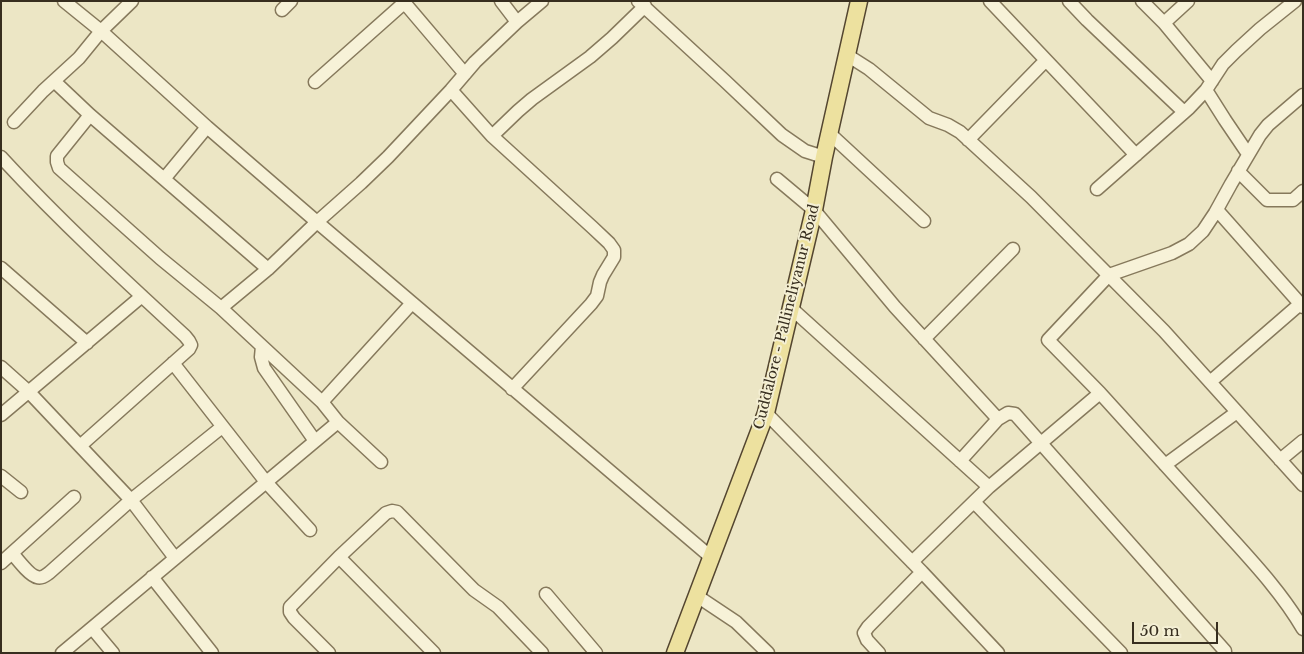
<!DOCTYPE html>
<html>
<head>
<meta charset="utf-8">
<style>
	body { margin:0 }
	#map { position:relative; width:1304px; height:654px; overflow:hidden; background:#ece6c5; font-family:"Libre Baskerville",serif }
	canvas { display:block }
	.frame { position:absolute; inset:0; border:2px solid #372e1f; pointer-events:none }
	.scale { position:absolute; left:1132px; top:622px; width:86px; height:22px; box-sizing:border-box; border:2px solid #372e1f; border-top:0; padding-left:6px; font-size:15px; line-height:18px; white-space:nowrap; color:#372e1f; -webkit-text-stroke:4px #f4efd4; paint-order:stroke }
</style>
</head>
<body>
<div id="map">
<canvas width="1304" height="654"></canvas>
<div class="frame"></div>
<div class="scale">50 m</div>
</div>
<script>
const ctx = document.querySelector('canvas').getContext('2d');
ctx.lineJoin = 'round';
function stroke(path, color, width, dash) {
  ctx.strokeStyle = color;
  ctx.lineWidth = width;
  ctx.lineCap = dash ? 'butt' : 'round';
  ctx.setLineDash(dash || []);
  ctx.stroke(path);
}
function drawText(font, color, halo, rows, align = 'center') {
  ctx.font = font + ' "Libre Baskerville",serif';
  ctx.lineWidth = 4;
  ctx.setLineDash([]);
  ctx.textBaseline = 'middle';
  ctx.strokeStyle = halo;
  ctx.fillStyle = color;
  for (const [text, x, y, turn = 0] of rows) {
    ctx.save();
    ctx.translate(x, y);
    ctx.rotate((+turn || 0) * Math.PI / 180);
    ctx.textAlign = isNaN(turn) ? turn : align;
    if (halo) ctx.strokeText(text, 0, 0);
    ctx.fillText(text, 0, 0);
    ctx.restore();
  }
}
const minor = new Path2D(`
	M64 1 101 31 207 127 317 222 712 558
	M403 1 465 74
	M501 1 517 22
	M638 1 725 81 782 135 805 151 824 157
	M990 1 1136 155
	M1069 1 1087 20 1184 112
	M1142 1 1164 23 1212 81
	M282 10 291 1
	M1164 23 1188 1
	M847 55 869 69 929 118 948 125 960 132 1031 197 1164 331 1303 485
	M54 81 90 115 164 179 207 127
	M315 82 404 3
	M451 90 492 136 592 227 609 243 614 250V257L603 275 600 282 597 296 591 304 512 389
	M1206 90 1225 120 1248 154
	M90 115 57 156V162L59 168 160 258 221 308 322 402
	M14 122 43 91 79 58 101 31 132 1
	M829 133 924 221
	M492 136 518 111 532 99 590 57 612 38 645 6
	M968 140 1046 60
	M1 157C59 220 122 278 185 336L189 341 191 345 189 349 80 446
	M1238 171 1267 200H1293L1303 191
	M164 179 268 269
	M777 179 814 210 895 307 998 419
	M1097 189 1189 108 1206 90 1223 64 1236 51 1260 29 1295 1
	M1217 210 1303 307
	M1 268 87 343
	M221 308 268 269 317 222 361 183 388 157 451 90 475 62 517 22 542 1
	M791 308 989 487
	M924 339 1013 249
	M262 346 261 357 264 368 315 441
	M173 363 266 482 310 530
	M1 367 29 392 131 500 175 558
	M1210 382 1300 304
	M1100 393 1048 340 1109 275 1172 253 1189 244 1203 231 1215 213 1231 184 1260 135 1268 125 1303 95
	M766 413 922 572 998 653
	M1 415 142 296
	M338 422 381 462
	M1280 460 1303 441
	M960 461 998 419 1008 413 1015 414 1225 651
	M1165 465 1237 412
	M1 476 21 492
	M974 502 1121 653
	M12 553C17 559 30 576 37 577 42 579 46 575 49 573L131 500 222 427
	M339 557 434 653
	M912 562 989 487 1100 393C1138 435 1176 477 1215 520 1246 555 1279 588 1303 629
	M1 563 74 497
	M152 577 212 653
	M546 594 596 653
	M697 596 736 622 768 653
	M92 628 113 653
	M62 653 338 422 322 402 412 303
	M329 653 294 618 290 612V607L339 557 386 513 392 511 397 512 474 590 498 607 542 653
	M879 653 867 640 864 633 868 627 922 572`);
const major = new Path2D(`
	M675 653 766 413 814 210 824 157 859 1`);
stroke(minor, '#86795c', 15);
stroke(major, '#544630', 19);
stroke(minor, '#f7f2d8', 12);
stroke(major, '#ede19f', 16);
drawText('14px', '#372e1f', '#f4efd4', [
	["Cuddalore - Pallineliyanur Road",787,317,-76]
]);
</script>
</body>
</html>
